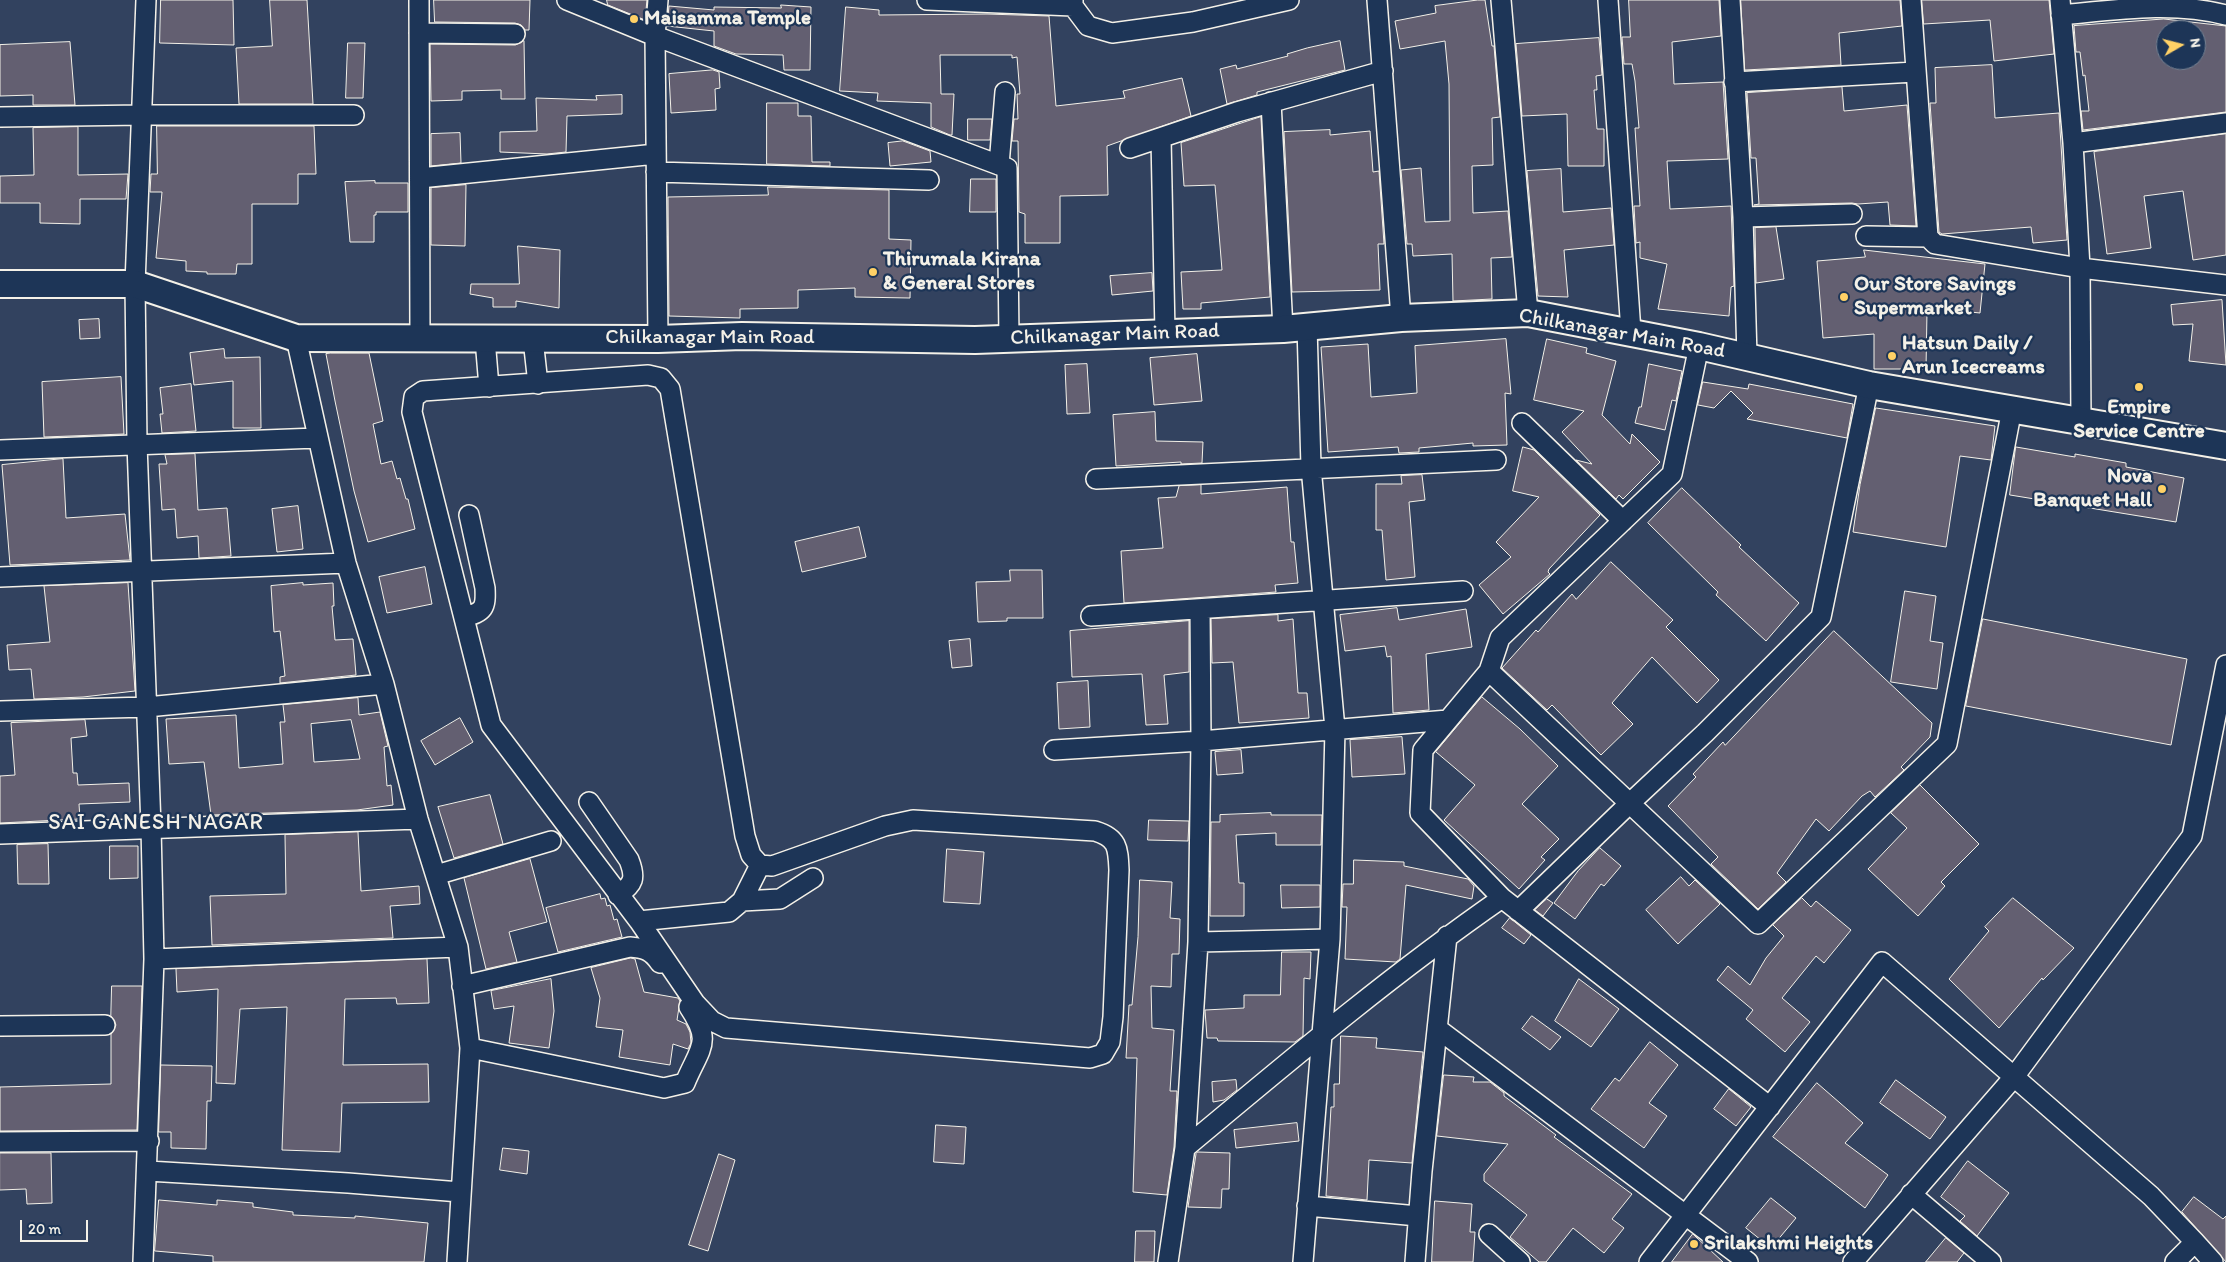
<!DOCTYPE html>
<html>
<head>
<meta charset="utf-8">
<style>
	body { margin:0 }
	#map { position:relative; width:2226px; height:1262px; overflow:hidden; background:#32425f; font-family:Itim,sans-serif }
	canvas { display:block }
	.north { position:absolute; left:2156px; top:20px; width:50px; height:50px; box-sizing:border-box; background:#1d3557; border:1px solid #738091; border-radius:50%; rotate:82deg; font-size:14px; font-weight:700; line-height:20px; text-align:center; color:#f4f1e8 }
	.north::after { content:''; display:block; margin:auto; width:18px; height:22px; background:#ffd166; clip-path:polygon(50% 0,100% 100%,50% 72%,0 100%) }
	.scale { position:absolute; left:20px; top:1220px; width:68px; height:22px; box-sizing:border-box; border:2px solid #f4f1e8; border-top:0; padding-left:6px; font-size:15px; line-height:18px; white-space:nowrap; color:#f4f1e8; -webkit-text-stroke:4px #1d3557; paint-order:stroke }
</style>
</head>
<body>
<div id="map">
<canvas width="2226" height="1262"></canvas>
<div class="north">N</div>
<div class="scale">20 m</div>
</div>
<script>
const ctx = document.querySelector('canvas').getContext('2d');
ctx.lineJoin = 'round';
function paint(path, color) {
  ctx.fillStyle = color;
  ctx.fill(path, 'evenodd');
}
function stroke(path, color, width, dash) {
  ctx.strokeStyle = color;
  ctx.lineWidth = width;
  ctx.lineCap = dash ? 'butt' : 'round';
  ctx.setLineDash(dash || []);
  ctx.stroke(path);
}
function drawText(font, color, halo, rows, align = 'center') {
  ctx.font = font + ' Itim,sans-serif';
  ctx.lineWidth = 4.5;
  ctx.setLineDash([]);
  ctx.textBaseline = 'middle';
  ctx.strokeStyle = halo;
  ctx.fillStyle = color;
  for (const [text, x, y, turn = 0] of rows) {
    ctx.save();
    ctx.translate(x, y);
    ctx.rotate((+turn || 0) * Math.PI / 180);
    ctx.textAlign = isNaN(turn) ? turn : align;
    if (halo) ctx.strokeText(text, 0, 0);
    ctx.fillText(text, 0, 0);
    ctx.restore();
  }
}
const building = new Path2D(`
	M161 0H233L234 45 160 43Z
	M270 0H307L313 104H239L236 48 272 46Z
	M434 0H530L529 30H525L521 25 515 23 435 22Z
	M607 0H647L645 20 608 5Z
	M1478 0H1485L1492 46H1494L1500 117 1492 118 1493 165 1472 166 1473 213 1508 211 1512 257 1491 258 1492 299 1453 301 1452 254 1413 256 1412 244H1407L1401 170 1421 168 1425 222 1450 221 1449 84 1445 41 1400 49 1395 21 1436 13 1435 6Z
	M1629 0H1719L1721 36 1672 42 1674 84 1723 82 1728 159 1667 161 1670 209 1731 206 1734 286 1731 287 1729 316 1658 309 1667 264 1640 258V242L1636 243 1634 206H1640L1635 128H1639L1635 81 1632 64H1624L1622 37H1630Z
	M1741 0H1900L1902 26 1839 33 1841 65 1745 70Z
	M1922 0H2049L2054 54 1994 61 1990 20 1924 24Z
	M781 5 811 7 810 70H784L783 55 736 54 714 46V31L667 26 669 6 714 10V7L781 8Z
	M846 7 879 10V15L987 14 1049 16 1056 106 1125 98 1123 91 1182 78 1191 116 1107 146 1108 195 1060 196V243H1025V214L1019 212 1018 141H1012L1014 119H1018L1017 94H1020L1017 57 1012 58V55H940L941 94H954L952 135H950L931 127V103L877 101 878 93 840 91Z
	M2164 19 2226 26V112L2083 130 2081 111H2089L2085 75 2083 76 2080 52H2076L2074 26ZM2166 30H2196V60H2166Z
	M1599 38 1602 75 1596 76 1597 90H1594L1597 129H1604V166H1568L1567 114 1522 116 1516 44Z
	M524 41 525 99H501V90L462 91V100L431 101 430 44 515 45Z
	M1340 41 1345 70 1257 92V95L1227 104 1220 69 1236 65 1237 69 1288 56 1287 54 1307 48Z
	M70 42 75 105H33V95L0 96V45Z
	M348 43H365L363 98H346Z
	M1992 65 1995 118 2059 113 2067 240 2033 243 2031 227 1942 234 1939 232 1930 103H1936L1935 68Z
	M713 70 719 72 720 88 715 89 716 110 671 113 669 74Z
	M1842 87 1844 111 1907 105 1916 226 1890 225 1888 202 1858 204 1852 203 1754 205 1759 204 1756 158H1751L1747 93Z
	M622 95V114L567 116 566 152 547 154 500 152V132L537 131 536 98 597 100 596 96Z
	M767 103H798V116H811L812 162H830V166L767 164Z
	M1261 117 1270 297 1201 303V309H1183L1181 272 1222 270 1215 185 1184 186 1181 143Z
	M968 119H992L990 140H968Z
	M157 126H314L316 174H298V204H252V264H237L236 274H207V272L186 271V261L156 258 162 192H150L151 174H157Z
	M78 127V175L128 174 126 199H80V224L40 223V203H0V176L34 175 33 128Z
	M1330 130V135L1370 131 1373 172 1379 171 1384 244H1378L1380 290 1292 292 1284 132Z
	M460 133 461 163 431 166V134Z
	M2226 134V255L2193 260 2183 191 2144 196 2151 248 2107 254 2094 152Z
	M903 141 930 151 931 162 890 166 888 143Z
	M1561 169 1563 212 1611 208 1614 245 1564 250 1568 297 1538 296 1527 171Z
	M971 179H996V212H970Z
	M375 181V183H408V212H376V215H374V242H350L345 182Z
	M466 185 465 246 431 245V188Z
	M768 187 889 190V239L911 240 910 298 855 297V288L798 290V308L740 309V318L669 316 668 197 768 195Z
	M1776 227 1784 279 1756 283 1755 228Z
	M518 246 560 250 559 308 516 301V307H493V298L470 294 471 284H519Z
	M1864 250 1985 264 1980 313 1932 308 1931 311H1927L1926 369H1874V334L1823 338 1817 261 1865 257Z
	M1152 273 1153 291 1112 295 1110 276Z
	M2222 300 2226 365 2189 361 2193 324 2173 325 2171 305Z
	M99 319 100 338 80 339 79 320Z
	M1506 339 1511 394 1505 393 1507 445 1473 446V443L1419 448V452L1399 453 1398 447 1328 452 1321 347 1368 344 1371 397 1417 393 1415 346Z
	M1547 339 1587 348 1586 353 1616 361 1602 415 1630 444 1632 434 1660 462 1623 499 1619 495 1616 499 1576 460 1592 464 1562 432 1584 411 1534 400Z
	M224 349 225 358 260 357 261 428H233V381L194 385 190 353Z
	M331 353H369L383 421 373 424 381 464 392 461 397 479 400 478 406 499H408L415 529 368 542 354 491 335 401 326 354Z
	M1197 354 1202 401 1154 405 1150 358Z
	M1087 364 1090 413 1067 414 1065 365Z
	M1649 364 1682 371 1676 401 1672 400 1665 430 1635 423 1639 407H1641Z
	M121 377 124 434 44 437 42 382Z
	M1703 382 1748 389 1749 384 1853 404 1847 438 1747 419 1753 413 1731 391 1714 408 1698 405Z
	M191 384 196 431 162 433 160 414H163L160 388Z
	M1876 408 1995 426 1991 460 1960 456 1946 547 1853 532 1860 485Z
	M1155 412 1156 441 1203 442 1202 463 1181 464V462L1116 466 1113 415Z
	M1523 447 1534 450 1600 515 1549 569 1548 572 1550 574 1503 614 1479 585 1511 557 1496 542 1539 497 1513 491Z
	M2016 447 2075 457V454L2126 463V467L2184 478 2176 522 2010 495Z
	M195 454 198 510 227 508 231 556 199 558 198 536 177 538 175 509 162 510 159 464H167L165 455Z
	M63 459 66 518 125 514 130 560 10 565 2 465Z
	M1422 475 1425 500 1409 502 1415 577 1386 580 1382 530H1376V484H1402L1401 476Z
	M1201 485V494L1287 487 1291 542H1294L1298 583 1275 585 1276 592 1124 603 1121 551 1163 548 1158 498 1176 497 1179 486Z
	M1682 488 1741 545 1739 547 1799 603 1766 641 1716 595 1718 592 1648 523Z
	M298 506 303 549 277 552 272 509Z
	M859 527 866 557 802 572 795 542Z
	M1611 562 1673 620 1666 627 1719 680 1697 703 1652 657 1612 703 1633 724 1601 755 1552 705 1547 710 1502 668 1536 630 1538 632 1572 594 1576 599Z
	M425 567 432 604 387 613 379 577Z
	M1010 570H1042L1043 618H1007V621L978 622 976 582 1010 581Z
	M128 583 135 691 83 697 34 699 31 669 9 670 7 645 50 642 44 586Z
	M303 583V585L333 583 334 606H332L335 640 353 639 356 675 280 683V677L285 676 280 631 274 632 271 586Z
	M1905 591 1936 596 1930 641 1943 643 1937 689 1891 682Z
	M1397 608 1399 620 1466 609 1472 647 1426 654 1429 710 1393 713 1391 656 1387 657 1385 646 1345 651 1340 615Z
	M1278 615V621L1293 619 1298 693H1307L1309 718 1239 723 1233 662 1212 663 1211 619Z
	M1983 619 2187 659 2171 745 1966 706Z
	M1189 621V672L1164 675 1168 724 1146 725 1142 674 1072 677 1070 631Z
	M1834 631 1932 723 1930 737 1901 767 1904 770 1875 797 1870 791 1862 796 1829 831 1816 819 1777 873 1786 882 1758 909 1711 864 1718 857 1668 806 1696 777 1693 774 1723 742 1725 745Z
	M970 639 972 666 952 668 949 641Z
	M1088 681 1090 727 1059 729 1057 683Z
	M1482 697 1520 729 1558 766 1522 804 1559 839 1541 857 1545 860 1519 889 1444 820 1475 785 1436 752Z
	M358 698 359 715 380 712 388 746 384 747 387 786 391 785 393 805 357 810 211 815 204 762 169 764 166 719 236 715 239 768 283 764 280 722H285L283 705ZM351 720 360 759 314 762 311 724Z
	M460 718 473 742 435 765 421 741Z
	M85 720 87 736 71 738 73 773H77L78 785 129 783 130 802 79 804 80 819 0 823V776L15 775 11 723Z
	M1402 737 1405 774 1352 777 1350 740Z
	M1241 750 1243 773 1217 775 1215 752Z
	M1920 785 1979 844 1941 882 1945 886 1918 916 1868 869 1907 828 1891 813Z
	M490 795 503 844 454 858 438 807Z
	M1271 813V815H1322L1321 845H1276V833L1236 835 1239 883H1244V916H1210L1211 822H1220V815Z
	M1149 820 1189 821 1188 841 1148 840Z
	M358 832 361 891 419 886 420 904 390 906 393 938 212 945 210 896 286 894 285 835Z
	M48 844 49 884H18L17 845Z
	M110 846H138V878L110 879Z
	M1600 848 1621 866 1604 886 1601 884 1575 919 1554 903 1578 871Z
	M947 849 984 852 980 904 944 902Z
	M530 859 547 922 509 932 517 962 486 969 464 878Z
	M1354 860 1404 862V866L1468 879 1474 886 1472 899 1406 885 1400 959 1396 962 1345 959 1347 907H1342L1343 884H1353Z
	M1681 877 1689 886 1695 880 1720 904 1678 944 1646 910Z
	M1140 880 1172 882 1170 918 1180 919 1179 954H1172L1171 987 1151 986 1152 1028 1174 1030 1170 1091H1177L1174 1147 1167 1195 1133 1192 1137 1058H1126L1129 1005H1132L1138 937Z
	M1281 885H1320V907L1282 908Z
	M600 894 601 899 605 898 607 906 610 905 614 920 617 919 622 937 558 952 546 908Z
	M1802 898 1811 907 1816 901 1851 930 1824 963 1816 956 1782 998 1810 1022 1785 1052 1746 1019 1753 1010 1717 980 1728 966 1750 985 1766 958 1784 936 1773 925Z
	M2013 898 2074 948 2043 980 2042 978 1999 1028 1949 979 1989 931 1985 927Z
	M1547 899 1553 903 1543 916 1535 910Z
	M1510 918 1531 935 1524 944 1502 928Z
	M1282 952H1311L1310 979 1304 978 1303 1036 1295 1042 1218 1041 1217 1038H1207L1205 1010 1244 1008V995H1280Z
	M631 958 635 959 644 992 678 998 680 1001 677 1020 686 1024 690 1032 691 1043 688 1049 673 1044 670 1065 619 1057 623 1030 596 1027 600 998 591 968Z
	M427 959 429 1003 397 1004 396 998 345 999 343 1065 428 1064 429 1102 342 1103 340 1152 282 1150 287 1007 240 1009 235 1084 216 1083 218 989 177 992 176 969Z
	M551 979 554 1011 549 1048 509 1043 514 1006 494 1009 491 991Z
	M1579 979 1619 1009 1591 1047 1555 1021Z
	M112 986H142L137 1130 0 1131V1087L111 1084V1034L116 1025 111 1016Z
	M1532 1016 1561 1037 1550 1050 1522 1029Z
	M1341 1036 1377 1038 1376 1048 1423 1052 1412 1163 1369 1160 1367 1200 1326 1196 1331 1107H1334V1084H1339Z
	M1650 1042 1678 1065 1649 1103 1667 1116 1644 1148 1591 1109 1615 1078 1619 1081Z
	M161 1065 212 1066 211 1101H207L206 1149 171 1148V1132H159Z
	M1444 1075 1474 1077 1473 1082H1490L1504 1093V1096L1556 1135 1554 1137 1632 1194 1612 1219 1624 1228 1604 1253 1573 1228 1546 1262H1539L1510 1237 1527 1215 1484 1181V1174L1508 1144 1437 1136Z
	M1236 1080 1237 1090 1224 1100 1213 1102 1212 1082Z
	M1896 1080 1946 1117 1930 1139 1880 1103Z
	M1817 1083 1863 1123 1845 1143 1888 1175 1865 1208 1773 1137Z
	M1729 1089 1751 1107 1736 1126 1714 1109Z
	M1297 1123 1299 1141 1236 1148 1234 1130Z
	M936 1125 966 1127 964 1164 934 1162Z
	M503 1148 529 1151 527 1174 500 1170Z
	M1198 1152 1230 1153 1229 1189H1222L1221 1208 1188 1207 1196 1154Z
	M0 1153H51L52 1203 27 1204 26 1189 0 1190Z
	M719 1154 735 1160 708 1251 689 1245Z
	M1968 1161 2009 1193 1977 1236 1960 1221 1965 1216 1941 1197Z
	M2194 1197 2223 1219 2226 1216V1262L2182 1212Z
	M1771 1198 1796 1218 1771 1248 1746 1228Z
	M159 1200 217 1205V1200L253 1203V1207L293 1212V1215L355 1218V1216L428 1223 424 1262H213V1256L155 1251Z
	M1435 1201 1472 1204 1470 1232H1475L1473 1262H1432Z
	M1136 1231H1155L1154 1262H1135Z
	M1693 1234 1696 1237 1723 1262H1672Z
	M1946 1238 1964 1253 1957 1262H1926Z`);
paint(building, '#635f71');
stroke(building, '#f4f1e8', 1);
const minor = new Path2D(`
	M419 0 420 338
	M567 0 655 36 1007 168 1009 339
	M658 0 655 36 658 339
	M927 0 1073 6
	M1073 0V6L1088 26 1112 33 1193 22 1289 0
	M1377 0 1401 318
	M1501 0 1528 313
	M1608 0 1631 332
	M1730 0 1743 217 1747 357
	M1911 0 1928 237 1935 244 2080 268 2226 285
	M2060 0 2073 143 2080 268 2081 422
	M2061 15C2115 10 2172 1 2226 15
	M419 33 515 34
	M1734 82 1915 72
	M1271 102 1283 329
	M0 117 142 115H354
	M1161 138 1165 333
	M2073 143 2226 123
	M1130 148 1237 112 1383 71
	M999 165 1005 92
	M656 172 929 180
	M420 178 656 154
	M1743 217 1852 214
	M1866 236 1928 237
	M296 338 346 563 384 684 418 819 458 947 470 1048 457 1262
	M485 339 489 387
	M533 339 538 384
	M1699 346 1672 474 1500 638 1489 671 1423 750 1420 813 1502 898 1770 1107
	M648 375 661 378 670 389 745 836 751 855 760 865 772 866 885 826 913 820 1095 831C1118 838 1118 848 1119 870L1113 1017 1110 1042 1103 1054 1090 1058 726 1028 712 1021 695 1003 639 921 491 725 412 412 414 397 423 391Z
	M1522 423 1623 521
	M0 450 317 438
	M1096 479 1496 460
	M0 577 346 563
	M1091 616 1463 591
	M464 617C484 612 486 608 485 588L469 515
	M1489 671 1758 924 1947 744 2012 409
	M0 711 147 707 384 684
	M1054 750 1201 741 1200 609
	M589 802 629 860C636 878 634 884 618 895
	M0 834 418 819
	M436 875 551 841
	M742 901 780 899 813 878
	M1518 911 1629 804 1705 733 1821 617 1869 385
	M639 921 729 912 742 901 760 865
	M1198 942 1330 939
	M154 959 458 947
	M462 986 630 947C645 948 652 951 660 963
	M0 1026 105 1025
	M1438 1029 1748 1262
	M470 1048 664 1088 685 1083C700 1047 713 1043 689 1007
	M0 1142 149 1141
	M1185 1148C1288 1062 1391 975 1502 898
	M148 1171 348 1183 460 1192
	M1911 1194 1991 1262
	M1307 1206 1418 1216
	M1489 1234 1520 1262
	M143 1262 154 959 151 827 137 444 135 284 146 0
	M1168 1262 1185 1148 1198 942 1201 741 1448 720
	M1303 1262 1330 939 1335 729 1311 467 1307 326
	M1415 1262 1422 1171 1447 936
	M1649 1262 1882 962 2151 1196 2195 1242
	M1853 1262 2014 1077 2192 836 2226 665
	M2175 1262 2195 1242 2213 1262`);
const secondary = new Path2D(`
	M0 284H135L296 338 658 339 742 336 975 340 1283 329 1401 318 1528 313 1699 346 1869 385 2226 446`);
stroke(minor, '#f4f1e8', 22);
stroke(secondary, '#f4f1e8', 30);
stroke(minor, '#1d3557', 19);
stroke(secondary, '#1d3557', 26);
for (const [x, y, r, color] of [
	[634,19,5,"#ffd166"],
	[873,272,5,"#ffd166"],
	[1844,297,5,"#ffd166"],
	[1892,356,5,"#ffd166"],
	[2139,387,5,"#ffd166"],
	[2162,489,5,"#ffd166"],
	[1694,1244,5,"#ffd166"]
]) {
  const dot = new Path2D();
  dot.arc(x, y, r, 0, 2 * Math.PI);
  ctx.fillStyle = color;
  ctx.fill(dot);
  stroke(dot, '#1d3557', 2);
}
drawText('bold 21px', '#f4f1e8', '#1d3557', [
	["Maisamma Temple",644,19],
	["Thirumala Kirana",883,260],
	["& General Stores",883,284],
	["Our Store Savings",1854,285],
	["Supermarket",1854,309],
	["Hatsun Daily /",1902,344],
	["Arun Icecreams",1902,368],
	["Empire",2139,408,"center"],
	["Service Centre",2139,432,"center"],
	["Nova",2152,477,"right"],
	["Banquet Hall",2152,501,"right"],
	["Srilakshmi Heights",1704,1244]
], 'left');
drawText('21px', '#f4f1e8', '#1d3557', [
	["Chilkanagar Main Road",1622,334,10],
	["Chilkanagar Main Road",1115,335,-2],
	["Chilkanagar Main Road",710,338]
]);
ctx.letterSpacing = '1px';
drawText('22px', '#f4f1e8', '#1d3557', [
	["SAI GANESH NAGAR",156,823]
]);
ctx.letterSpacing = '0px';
</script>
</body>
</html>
